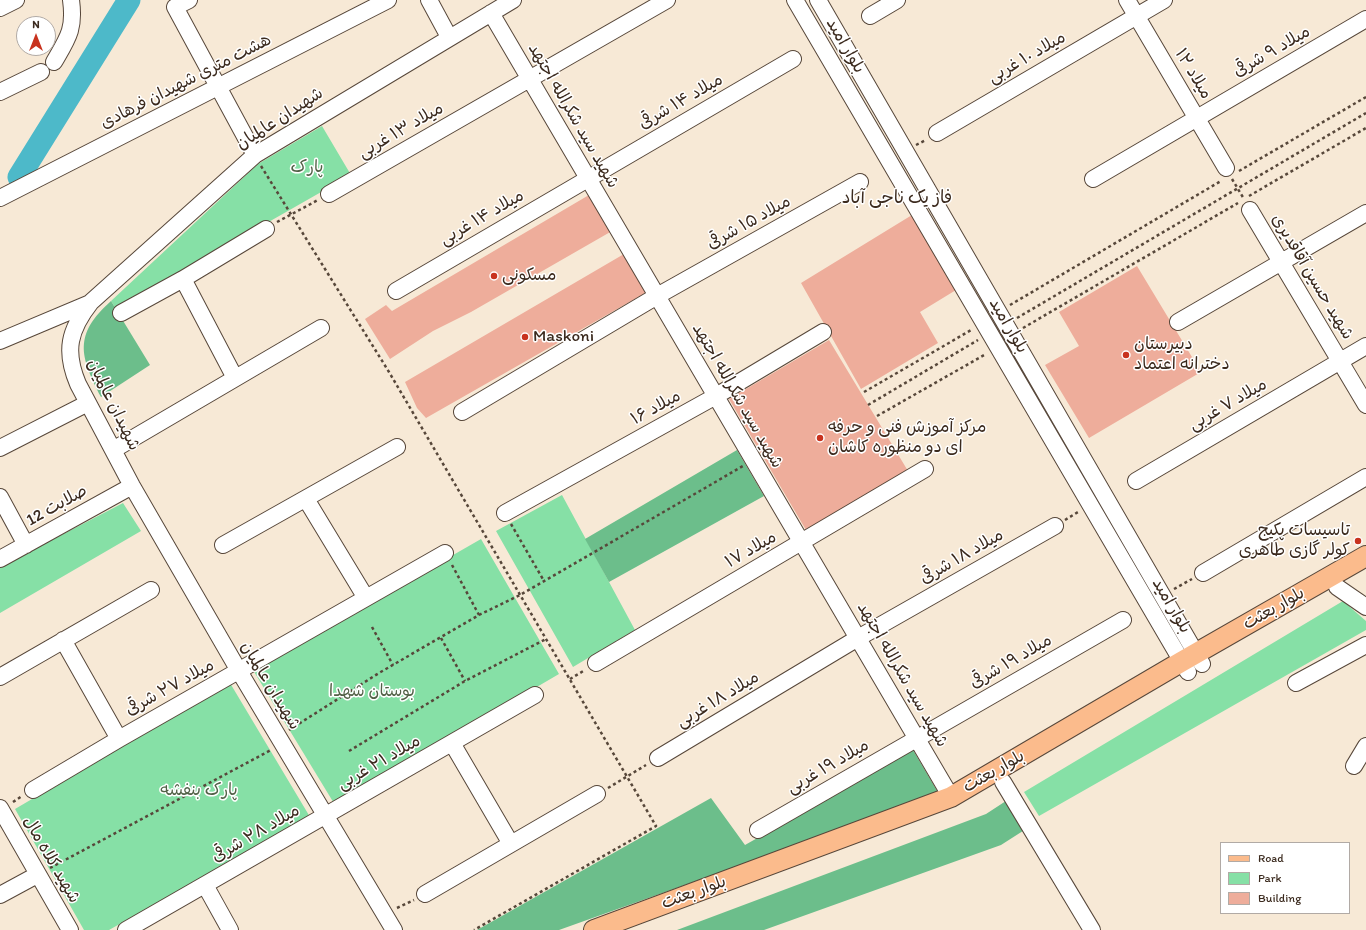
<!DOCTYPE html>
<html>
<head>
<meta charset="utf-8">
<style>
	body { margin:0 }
	#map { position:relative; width:1366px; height:930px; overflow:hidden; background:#f7e9d6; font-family:Itim,sans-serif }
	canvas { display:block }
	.legend { position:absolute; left:1220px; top:842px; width:130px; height:72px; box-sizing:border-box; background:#fff; border:1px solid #b1aaa5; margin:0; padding:5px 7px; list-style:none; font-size:12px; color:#3b2a1e }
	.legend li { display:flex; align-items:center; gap:8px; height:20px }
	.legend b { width:20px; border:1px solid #b1aaa5 }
	.north { position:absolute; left:16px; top:16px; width:40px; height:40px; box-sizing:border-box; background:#fff; border:1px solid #b1aaa5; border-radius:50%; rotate:0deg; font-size:11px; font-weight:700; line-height:16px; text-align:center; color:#3b2a1e }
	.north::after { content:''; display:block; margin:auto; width:14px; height:18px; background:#c8321e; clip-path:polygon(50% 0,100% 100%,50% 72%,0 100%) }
</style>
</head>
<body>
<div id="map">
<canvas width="1366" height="930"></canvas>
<ul class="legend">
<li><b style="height:5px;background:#fbbb8c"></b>Road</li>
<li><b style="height:11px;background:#86e0a6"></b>Park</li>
<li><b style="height:11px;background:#eead9b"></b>Building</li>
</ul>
<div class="north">N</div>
</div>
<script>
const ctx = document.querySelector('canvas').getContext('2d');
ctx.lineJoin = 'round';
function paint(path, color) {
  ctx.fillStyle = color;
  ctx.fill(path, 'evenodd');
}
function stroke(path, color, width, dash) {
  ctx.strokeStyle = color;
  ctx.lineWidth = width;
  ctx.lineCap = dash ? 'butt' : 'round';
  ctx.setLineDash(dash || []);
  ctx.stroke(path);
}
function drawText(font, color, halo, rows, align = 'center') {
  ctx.font = font + ' Itim,"Playpen Sans Arabic",sans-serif';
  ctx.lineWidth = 3;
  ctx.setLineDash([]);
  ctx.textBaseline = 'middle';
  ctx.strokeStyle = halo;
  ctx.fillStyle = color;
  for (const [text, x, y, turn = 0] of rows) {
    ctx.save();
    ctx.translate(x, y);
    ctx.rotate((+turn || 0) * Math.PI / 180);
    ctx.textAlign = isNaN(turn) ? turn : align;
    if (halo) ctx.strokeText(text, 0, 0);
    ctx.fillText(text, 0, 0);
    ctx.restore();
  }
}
paint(new Path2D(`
	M322 126 351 175 116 309 111 301 258 164Z
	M562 495 635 630 573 667 496 531Z
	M123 503 141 531 0 613V567Z
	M481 539 559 674 335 805 253 670Z
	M1343 601 1366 621V630L1039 816 1024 792Z
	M230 683 310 817 109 930H84L15 809Z`), '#86e0a6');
paint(new Path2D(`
	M111 301 150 365 101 397C80 356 73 335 111 301Z
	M737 450 764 496 609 582 585 539Z
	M913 750 939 794 559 930H477L711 798 745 845Z
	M1009 799 1026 829 1001 845 764 930H677L986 814Z`), '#6cbe8b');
stroke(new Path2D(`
	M19 177 129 0`), '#4db9c9', 23);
paint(new Path2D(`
	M589 195 612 231 471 312 433 331 390 359 365 319 386 305 392 311Z
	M912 215 956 290 920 312 938 343 861 389 801 283Z
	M624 254 647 292 426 418 417 408 405 382Z
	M1137 266 1201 372 1089 438 1045 365 1079 346 1059 312Z
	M829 340 908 471 806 530 729 399Z`), '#eead9b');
const minor = new Path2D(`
	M189 0 175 7 255 155
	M429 0 449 37
	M795 0 1188 672
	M818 0 1202 664
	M1127 0 1226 168
	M0 8 16 0
	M491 13 951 797
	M870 16 897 0
	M54 62C68 38 75 29 71 0
	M0 92 41 72
	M937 133 1164 0
	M1093 179 1366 19
	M329 194 667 0
	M0 198 388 0
	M1250 210 1366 405
	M183 279 235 378
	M396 291 793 59
	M121 313 183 279 266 229
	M1178 322 1366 213
	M0 341 90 303
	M462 412 657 296 860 182
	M0 448 88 403
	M113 450 321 328
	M1136 481 1366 346
	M0 497 26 545
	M306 499 366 598
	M505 513 716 396 823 332
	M223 545 397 447
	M0 559 132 486
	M1203 573 1366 477
	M1337 587 1366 607
	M63 640 119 739
	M596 663 925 469
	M0 677 151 590
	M1296 683 1366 645
	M452 743 511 844
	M658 758 858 638 1055 526
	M1354 766 1366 746
	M1003 782 1092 930
	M33 790 119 739 445 553
	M0 808 70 930
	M758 830 1123 620
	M205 885 230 930
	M425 894 597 794
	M0 895 37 875
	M126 930 535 695
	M394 930 239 671 132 486 78 384C64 351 69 330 91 302L255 155 513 0`);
const major = new Path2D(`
	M594 930 951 797 1181 662 1366 556`);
stroke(minor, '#57473a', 18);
stroke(major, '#57473a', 22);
stroke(new Path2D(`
	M916 145 926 140
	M261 166 389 372 656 826 474 930
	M1239 171 1366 97
	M1232 179 1244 199
	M1249 196 1366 128
	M277 222 318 200
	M1010 305 1221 181
	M1017 318 1366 113
	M1023 328 1238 203
	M864 392 973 329
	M868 405 978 340
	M877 416 986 354
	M1065 520 1078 512
	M511 524 544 581
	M452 565 479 615
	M1174 589 1192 579
	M372 627 393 665
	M441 638 465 681
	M570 679 585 670
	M289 730 379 673 479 615 520 595 743 466
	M349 751 465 681 546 639
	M608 788 646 765
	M13 802 22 796
	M50 868 271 750
	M397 908 414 900`), '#57473a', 2.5, [3, 3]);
stroke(minor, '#fff', 16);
stroke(major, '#fbbb8c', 20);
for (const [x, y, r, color] of [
	[494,276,4,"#c8321e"],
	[525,337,4,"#c8321e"],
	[1126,355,4,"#c8321e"],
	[820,438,4,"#c8321e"],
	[1358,541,4,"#c8321e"]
]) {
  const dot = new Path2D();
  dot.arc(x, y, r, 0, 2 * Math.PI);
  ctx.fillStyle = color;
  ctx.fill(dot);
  stroke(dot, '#fff', 1.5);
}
drawText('17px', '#3b2a1e', '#fff', [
	["بلوار امید",845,46,60],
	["میلاد ۹ شرقی",1272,52,-30],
	["میلاد ۱۰ غربی",1027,58,-30],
	["میلاد ۱۲",1193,74,59],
	["هشت متری شهیدان فرهادی",186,82,-27],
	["میلاد ۱۴ شرقی",681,102,-30],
	["شهید سید شکرالله اجتهد",573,116,60],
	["شهیدان عالمیان",280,119,-33],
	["میلاد ۱۳ غربی",401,131,-30],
	["میلاد ۱۴ غربی",482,218,-30],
	["میلاد ۱۵ شرقی",749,223,-29],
	["شهید حسین آقاقدیری",1312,277,59],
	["بلوار امید",1008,326,60],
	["شهید سید شکرالله اجتهد",737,396,60],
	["شهیدان عالمیان",113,405,64],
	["میلاد ۷ غربی",1228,405,-30],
	["میلاد ۱۶",656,408,-29],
	["صلابت 12",57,506,-29],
	["میلاد ۱۷",751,550,-30],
	["میلاد ۱۸ شرقی",962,557,-30],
	["بلوار امید",1171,606,60],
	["بلوار بعثت",1274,609,-30],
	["میلاد ۱۹ شرقی",1011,662,-30],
	["شهید سید شکرالله اجتهد",902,675,60],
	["شهیدان عالمیان",270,686,59],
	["میلاد ۲۷ شرقی",170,688,-29],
	["میلاد ۱۸ غربی",718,700,-31],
	["میلاد ۲۱ غربی",379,763,-30],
	["میلاد ۱۹ غربی",828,767,-30],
	["بلوار بعثت",994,772,-30],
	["میلاد ۲۸ شرقی",256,834,-30],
	["شهید کلاه مال",51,860,60],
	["بلوار بعثت",694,893,-20]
]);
drawText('17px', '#526147', '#fff', [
	["پارک",307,168],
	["بوستان شهدا",372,692],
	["پارک بنفشه",199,791]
]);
drawText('17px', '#3b2a1e', '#fff', [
	["مسکونی",502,276],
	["Maskoni",533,337],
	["دبیرستان",1134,345],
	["دخترانه اعتماد",1134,365],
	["مرکز آموزش فنی و حرفه",828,428],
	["ای دو منظوره کاشان",828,448],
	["تاسیسات پکیج",1350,531,"right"],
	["کولر گازی طاهری",1350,551,"right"]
], 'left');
drawText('18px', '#3b2a1e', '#fff', [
	["فاز یک ناجی آباد",897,198]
]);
</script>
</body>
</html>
